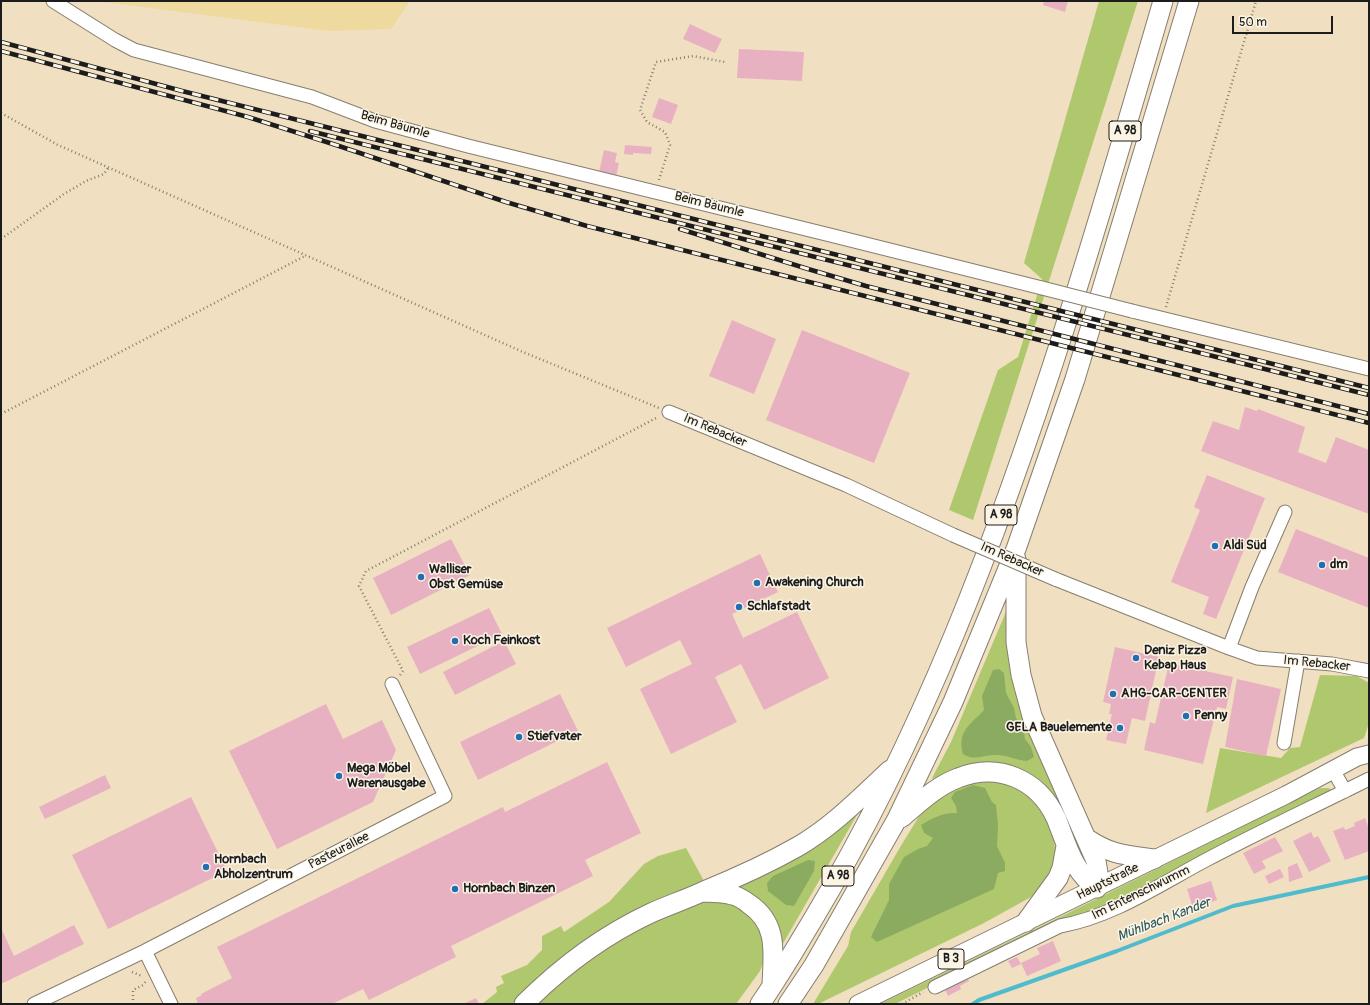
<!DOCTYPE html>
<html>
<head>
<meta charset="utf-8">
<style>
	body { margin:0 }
	#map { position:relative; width:1370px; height:1005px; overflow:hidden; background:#f1dfc1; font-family:Pangolin,sans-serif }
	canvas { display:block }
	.frame { position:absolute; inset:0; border:2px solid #1c1c1c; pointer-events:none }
	.scale { position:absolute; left:1232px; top:16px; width:101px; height:18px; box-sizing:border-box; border:2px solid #1c1c1c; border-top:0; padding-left:5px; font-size:12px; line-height:14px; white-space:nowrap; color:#1c1c1c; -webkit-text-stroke:3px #fcf5e5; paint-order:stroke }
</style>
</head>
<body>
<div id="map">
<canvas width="1370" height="1005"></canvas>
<div class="frame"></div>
<div class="scale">50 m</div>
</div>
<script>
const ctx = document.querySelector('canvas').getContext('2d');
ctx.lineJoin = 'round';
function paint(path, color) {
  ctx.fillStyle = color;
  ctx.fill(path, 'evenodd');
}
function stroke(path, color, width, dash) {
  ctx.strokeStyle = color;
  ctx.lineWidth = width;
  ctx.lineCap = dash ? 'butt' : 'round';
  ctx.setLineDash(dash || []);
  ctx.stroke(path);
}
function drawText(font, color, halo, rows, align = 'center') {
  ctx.font = font + ' Pangolin,sans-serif';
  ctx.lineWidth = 3;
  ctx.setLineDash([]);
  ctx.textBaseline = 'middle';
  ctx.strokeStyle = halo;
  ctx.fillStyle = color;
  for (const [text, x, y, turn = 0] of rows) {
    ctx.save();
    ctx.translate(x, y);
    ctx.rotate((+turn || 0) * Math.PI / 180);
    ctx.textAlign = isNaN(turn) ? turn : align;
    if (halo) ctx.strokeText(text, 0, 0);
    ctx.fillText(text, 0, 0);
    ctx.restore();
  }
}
paint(new Path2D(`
	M1099 1H1138L973 520 949 510 998 370 1018 357 1042 279 1024 263Z
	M1008 607 1010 614 1090 868H1085C1076 846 1065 812 1052 793 1032 767 995 756 964 766 955 769 946 775 938 781L932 778 951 742Z
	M1320 675 1357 676 1369 683V723L1364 738 1206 813 1220 748 1281 758 1290 748 1300 747Z
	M980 779 1014 785 1040 805 1052 829 1056 854 1054 863 1044 886 1031 897 984 923 818 1004H813L848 946 851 932 902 844 923 810 940 794Z
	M1320 788H1329L1332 792 1101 911 1063 920 895 1004H880L1068 913Z
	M852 812 857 815 781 947 734 890Z
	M686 848 704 881 653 902 614 922 573 949 538 977 512 1004H482L497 992 496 987 504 983 501 976 527 965 542 950V936L561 926 564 932 609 902 644 864 658 856Z
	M706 898 741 904 761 925 765 958 760 971 736 1004H533L552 986 640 925Z`), '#afc86d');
paint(new Path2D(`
	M999 669 1004 673 1006 693 1014 708 1016 718 1023 726 1025 739 1031 747 1034 757 1027 761C1016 760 1007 755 996 755 984 754 975 762 963 754 957 731 970 725 984 710L982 696 993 670Z
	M973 785 985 788 992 802 996 805 998 825 997 846 1005 863V871L998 873 994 889 877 942 871 937 889 900V884L904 857 918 849 927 846 933 838 924 833 921 825C932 818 944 812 957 813L956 806 951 798 955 792Z
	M808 860 815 861 814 871 794 906 786 905 768 891 767 883 773 876Z`), '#8bac60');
paint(new Path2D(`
	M96 1H410L391 29 328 31Z`), '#eeda9e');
stroke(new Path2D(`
	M973 1004 979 1000 1117 951 1233 906 1369 877`), '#50bbcc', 4);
paint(new Path2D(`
	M1044 1H1068L1065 12 1043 5Z
	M690 24 722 39 715 53 683 39Z
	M739 49 804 52 802 81 737 78Z
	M659 98 678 105 671 124 652 117Z
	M625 145 652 147 651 154 633 153V155L624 154Z
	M604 150 617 153 615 162 619 163 616 176 599 172Z
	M732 320 776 339 754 394 709 376Z
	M802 330 910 373 874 463 766 420Z
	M1245 407 1257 411 1258 409 1305 427 1298 452 1326 463 1336 437 1369 450V514L1201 451 1213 421 1239 430Z
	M1207 475 1265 498 1216 619 1203 614 1209 597 1171 582 1200 510 1194 507Z
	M1296 529 1369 558V608L1278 572Z
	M451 539 470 575 391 615 373 578Z
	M760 554 778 592 732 614 743 638 797 612 829 678 764 710 741 664 715 677 737 722 671 754 640 689 692 664 680 640 626 667 607 628Z
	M489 608 502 634 420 674 407 647Z
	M504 641 516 664 455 695 443 672Z
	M1115 647 1159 657 1145 721 1132 718 1126 744 1106 740 1112 714H1109L1111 704 1103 702Z
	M1169 663 1233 677 1226 709 1217 707 1203 764 1144 750 1150 722 1155 724Z
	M1237 679 1281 689 1266 756 1225 747Z
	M560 694 578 731 478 780 460 742Z
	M326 704 343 739 382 720 396 750 373 802 277 849 229 751Z
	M607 762 641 833 585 860 593 876 451 946 456 957 369 1000 363 989 332 1004H198L196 998 202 995 201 994 232 978 217 947 503 807 505 812Z
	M105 775 111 788 45 819 39 807Z
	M191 797 227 871 108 929 72 855Z
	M1365 818 1369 829V851L1345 860 1333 831 1344 827 1345 830 1355 826 1354 823Z
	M1311 832 1314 838 1318 836 1331 861 1309 872 1293 841Z
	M1275 837 1283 851 1262 861 1266 868 1254 874 1243 853Z
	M1297 863 1303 877 1289 882 1288 867Z
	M1280 869 1284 877 1269 884 1265 876Z
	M1211 881 1217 900 1193 908 1187 889Z
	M74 925 84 944 1 984V928L14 956Z
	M1053 941 1061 961 1027 976 1021 963 1040 954 1037 948Z
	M1017 957 1021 964 1012 968 1008 961Z
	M966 976 969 981 960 986 961 989 948 996 944 987Z
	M476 998 479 1004H463Z`), '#e8b1c1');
const minor = new Path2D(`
	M53 1 115 40 134 50 312 97 375 121 468 146 830 235 1042 288
	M1132 311 1369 369
	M669 412 846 485 953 535
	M1055 579 1229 648 1257 658 1332 664 1369 671
	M1229 648 1252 587 1285 512
	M1284 743 1298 661
	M1333 770 1345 791
	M145 951 171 1004
	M935 987 1060 926C1112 917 1159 885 1206 860 1259 832 1315 806 1369 779
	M34 1004 145 951 445 796 392 684`);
const major = new Path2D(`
	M858 1004 1286 795 1357 757 1369 754`);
const highway = new Path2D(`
	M901 818C918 804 936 786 958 778 998 762 1038 779 1056 818 1066 842 1073 873 1097 888L1099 879 1096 861 1032 716 1021 675 1016 642V559
	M1086 838C1111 855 1125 855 1154 859
	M704 892C713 893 724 892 732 895 738 896 744 900 749 904 779 924 773 954 772 985
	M1026 922 1058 878 1062 868 1066 846
	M524 1004C561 967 604 935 651 913 669 905 687 899 704 891 736 878 767 864 797 847 832 827 861 797 890 770
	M760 1004C779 977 795 949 812 921 923 736 998 535 1064 330 1099 221 1131 111 1163 1
	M788 1004 814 965 896 821 953 702 1016 549 1075 379 1189 1`);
stroke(minor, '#867e6e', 15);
stroke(major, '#867e6e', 19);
stroke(highway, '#867e6e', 21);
stroke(new Path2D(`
	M1 113 58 145 523 352 659 408
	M659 180 670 145 665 132 647 122 640 110 656 62 693 56 725 62
	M1 239 64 194 86 181 104 174 109 167
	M1166 307 1256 1
	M1 414 305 256
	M400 675 403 671 359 586 366 571 658 417
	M132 972 142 976
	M133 1004V990L143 985 146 981
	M902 1004 923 992`), '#867e6e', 2.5, [1, 3]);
stroke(minor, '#fff', 13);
stroke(major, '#fff', 17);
stroke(highway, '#fff', 19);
const rail = new Path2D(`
	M1 42 182 91 1369 388
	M1 51 248 117 336 145 506 202 587 226 1369 423
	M310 131 1369 395
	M680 229 808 269 866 286 1369 414`);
stroke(rail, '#1c1c1c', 4.5);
stroke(rail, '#fcf5e5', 3, [9]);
const minorBridge = new Path2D(`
	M1042 288 1132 311
	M953 535 1055 579`);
stroke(minorBridge, '#867e6e', 15, []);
stroke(minorBridge, '#fff', 13);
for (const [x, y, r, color] of [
	[1215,546,4,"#1f6fb2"],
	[1322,565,4,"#1f6fb2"],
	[421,577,4,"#1f6fb2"],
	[757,583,4,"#1f6fb2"],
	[739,607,4,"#1f6fb2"],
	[455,641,4,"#1f6fb2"],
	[1136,658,4,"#1f6fb2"],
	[1113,694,4,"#1f6fb2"],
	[1186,716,4,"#1f6fb2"],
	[1120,728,4,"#1f6fb2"],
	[519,737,4,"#1f6fb2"],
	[339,776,4,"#1f6fb2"],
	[206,867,4,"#1f6fb2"],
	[455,889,4,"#1f6fb2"]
]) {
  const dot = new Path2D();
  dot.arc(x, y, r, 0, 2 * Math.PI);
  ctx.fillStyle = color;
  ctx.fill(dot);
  stroke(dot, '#fcf5e5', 1.5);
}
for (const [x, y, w] of [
	[1125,131,32],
	[1001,515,32],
	[838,876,32],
	[951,959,26]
]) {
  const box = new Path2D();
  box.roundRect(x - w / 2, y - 10, w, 20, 3);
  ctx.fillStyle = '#fcf5e5';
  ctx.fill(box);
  stroke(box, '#1c1c1c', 1);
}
drawText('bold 12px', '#1c1c1c', null, [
	["A 98",1125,131],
	["A 98",1001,515],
	["A 98",838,876],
	["B 3",951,959]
]);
drawText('13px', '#1c1c1c', '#fcf5e5', [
	["Beim Bäumle",395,125,16],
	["Beim Bäumle",709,205,14],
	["Im Rebacker",715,431,23],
	["Im Rebacker",1012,560,24],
	["Im Rebacker",1317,664,6],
	["Pasteurallee",339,851,-27],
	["Hauptstraße",1108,882,-26],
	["Im Entenschwumm",1141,893,-26]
]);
drawText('bold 13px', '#1c1c1c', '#fcf5e5', [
	["Aldi Süd",1223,546],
	["dm",1330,565],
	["Walliser",429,570],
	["Obst Gemüse",429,585],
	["Awakening Church",765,583],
	["Schlafstadt",747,607],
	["Koch Feinkost",463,641],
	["Deniz Pizza",1144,651],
	["Kebap Haus",1144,666],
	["AHG-CAR-CENTER",1121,694],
	["Penny",1194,716],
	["GELA Bauelemente",1112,728,"right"],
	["Stiefvater",527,737],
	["Mega Möbel",347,769],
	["Warenausgabe",347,784],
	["Hornbach",214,860],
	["Abholzentrum",214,875],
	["Hornbach Binzen",463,889]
], 'left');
drawText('italic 14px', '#315c62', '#fcf5e5', [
	["Mühlbach Kander",1164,920,-21]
]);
</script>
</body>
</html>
